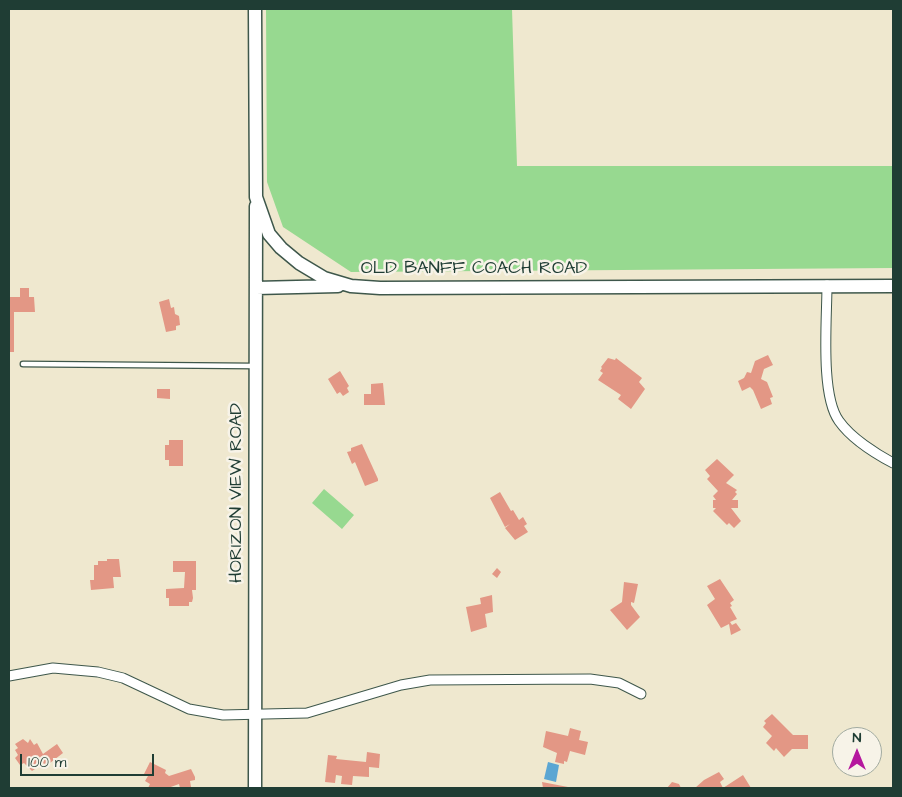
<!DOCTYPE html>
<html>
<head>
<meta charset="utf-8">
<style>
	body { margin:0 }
	#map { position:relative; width:902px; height:797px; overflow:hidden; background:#efe8cf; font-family:"Architects Daughter",sans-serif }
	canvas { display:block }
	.frame { position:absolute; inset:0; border:10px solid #1f3d34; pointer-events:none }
	.north { position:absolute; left:832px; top:727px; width:50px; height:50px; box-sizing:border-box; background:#f7f3e8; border:1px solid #a1aaa0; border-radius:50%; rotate:0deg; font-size:14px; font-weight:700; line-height:20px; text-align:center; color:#1f3d34 }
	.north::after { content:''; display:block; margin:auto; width:18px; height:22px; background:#b5179e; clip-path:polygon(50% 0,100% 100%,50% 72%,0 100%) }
	.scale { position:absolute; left:20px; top:754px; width:134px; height:22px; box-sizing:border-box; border:2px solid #1f3d34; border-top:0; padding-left:6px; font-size:15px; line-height:18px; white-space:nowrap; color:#1f3d34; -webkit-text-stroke:4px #f7f3e8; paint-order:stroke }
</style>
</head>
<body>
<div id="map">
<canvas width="902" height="797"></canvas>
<div class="frame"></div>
<div class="north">N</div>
<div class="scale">100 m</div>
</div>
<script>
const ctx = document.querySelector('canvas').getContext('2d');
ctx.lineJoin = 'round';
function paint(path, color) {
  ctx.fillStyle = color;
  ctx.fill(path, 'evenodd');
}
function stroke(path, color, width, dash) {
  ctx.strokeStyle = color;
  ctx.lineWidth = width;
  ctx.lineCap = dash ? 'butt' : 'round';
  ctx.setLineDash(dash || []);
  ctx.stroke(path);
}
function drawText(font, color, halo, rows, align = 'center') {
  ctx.font = font + ' "Architects Daughter",sans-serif';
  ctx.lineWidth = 5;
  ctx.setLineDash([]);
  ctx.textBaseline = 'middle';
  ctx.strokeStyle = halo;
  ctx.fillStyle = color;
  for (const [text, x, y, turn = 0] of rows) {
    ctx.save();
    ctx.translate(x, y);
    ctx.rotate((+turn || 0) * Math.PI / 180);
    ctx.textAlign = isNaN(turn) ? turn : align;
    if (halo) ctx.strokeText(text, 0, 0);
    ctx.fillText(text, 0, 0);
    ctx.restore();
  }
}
paint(new Path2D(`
	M266 9H512L517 166H893V268L351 272 283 227 267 182Z
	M324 489 354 515 342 529 312 503Z`), '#97d990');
paint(new Path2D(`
	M548 762 559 765 556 782 544 779Z`), '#5ba6d3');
paint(new Path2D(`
	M20 288H29V297H34L35 312H14V352H9V297H20Z
	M169 299 171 308 174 307 175 314 179 316 180 325 176 326V330L166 332 159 302Z
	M768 355 773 365 764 369 761 379 767 382 773 397 770 398 772 404 761 409 753 390 750 387 742 391 738 381 744 378 747 372 751 373 755 361Z
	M608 358 615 360 616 358 642 378 639 382 645 389 631 409 618 399 621 395 598 380 603 373 600 371 602 368 601 367Z
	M340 371 349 386 347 388 349 392 343 396 340 392 337 394 328 379Z
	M383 383 385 405H364V394H371V384Z
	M157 389H170V399L157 398Z
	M169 440H183V466H169V460H165V445H169Z
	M362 444 378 479V481L365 486 355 462 352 464 347 452 351 451V448Z
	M717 459 734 475 726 483 737 490 735 492 737 494 732 500H738V508H731L741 521 734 528 729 523 727 525 713 511 716 508H713V500H716L713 496 718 491 707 479 710 476 705 470Z
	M500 492 511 511 513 510 519 520 523 517 527 524 524 526 528 532 515 540 505 528 510 524 505 527 490 498Z
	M107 559H119L121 577H113L114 588 91 590 90 580H94V565H98V561H107Z
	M173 561H196V590H192L193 598 192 602H189V606H169V598H166V589L184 588 185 572H173Z
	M497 568 501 572 497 578 492 574Z
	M720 579 734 600 730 603 732 606 730 607 737 619 730 622 732 625 736 623 741 630 731 635 729 624 721 628 707 605 715 599 707 586Z
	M624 582 638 584 634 603 631 602V605L640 617 627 630 610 610 622 602Z
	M492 595 493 612 485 614 487 627 471 632 466 607 481 604 480 598Z
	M772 714 793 735H808V749H792L784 757 776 748 774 751 766 743 772 736 763 727 766 723 764 721Z
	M570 728 581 731 579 740 588 742 585 755 570 751 567 762 564 761V764L555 762 557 753 543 747 546 731 568 736Z
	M23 739 28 743 30 739 34 745 37 743 43 754 57 744 63 753 46 766 44 763 32 771 24 763 20 765 15 758 18 755 15 750 18 748 15 744Z
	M367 752 380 754 379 768 369 767V777L353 776 352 785 341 784 342 776 336 775 335 783 325 782 328 755 337 756 336 759 366 762Z
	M150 762 166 770 165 773 169 776 191 769 195 777V780L190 781 191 787 180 788 179 784 168 788H148L150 784 145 781 148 776 144 774Z
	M719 772 724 779 720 782 723 788 743 775 751 788H695L704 780Z
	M542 782 568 787V788H543Z
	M672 782 679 784 681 788H667Z`), '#e39785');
const lane = new Path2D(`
	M23 364 254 366`);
const street = new Path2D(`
	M827 285C827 319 820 395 839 421 851 438 876 454 893 463
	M9 676 53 668 98 672 123 678 189 709 223 715 307 713 401 685 430 680 590 679 619 683 641 694`);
const secondary = new Path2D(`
	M255 9 256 197 269 234 281 248 299 263 324 278 351 286 380 288 893 286
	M256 288 338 286
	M255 788 256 206`);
stroke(lane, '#3e574b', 7);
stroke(street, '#3e574b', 11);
stroke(secondary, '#3e574b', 15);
stroke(lane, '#fff', 4.5);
stroke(street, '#fff', 9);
stroke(secondary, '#fff', 12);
drawText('18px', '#1f3d34', '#f7f3e8', [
	["OLD BANFF COACH ROAD",474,269],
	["HORIZON VIEW ROAD",237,493,-90]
]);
</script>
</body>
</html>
